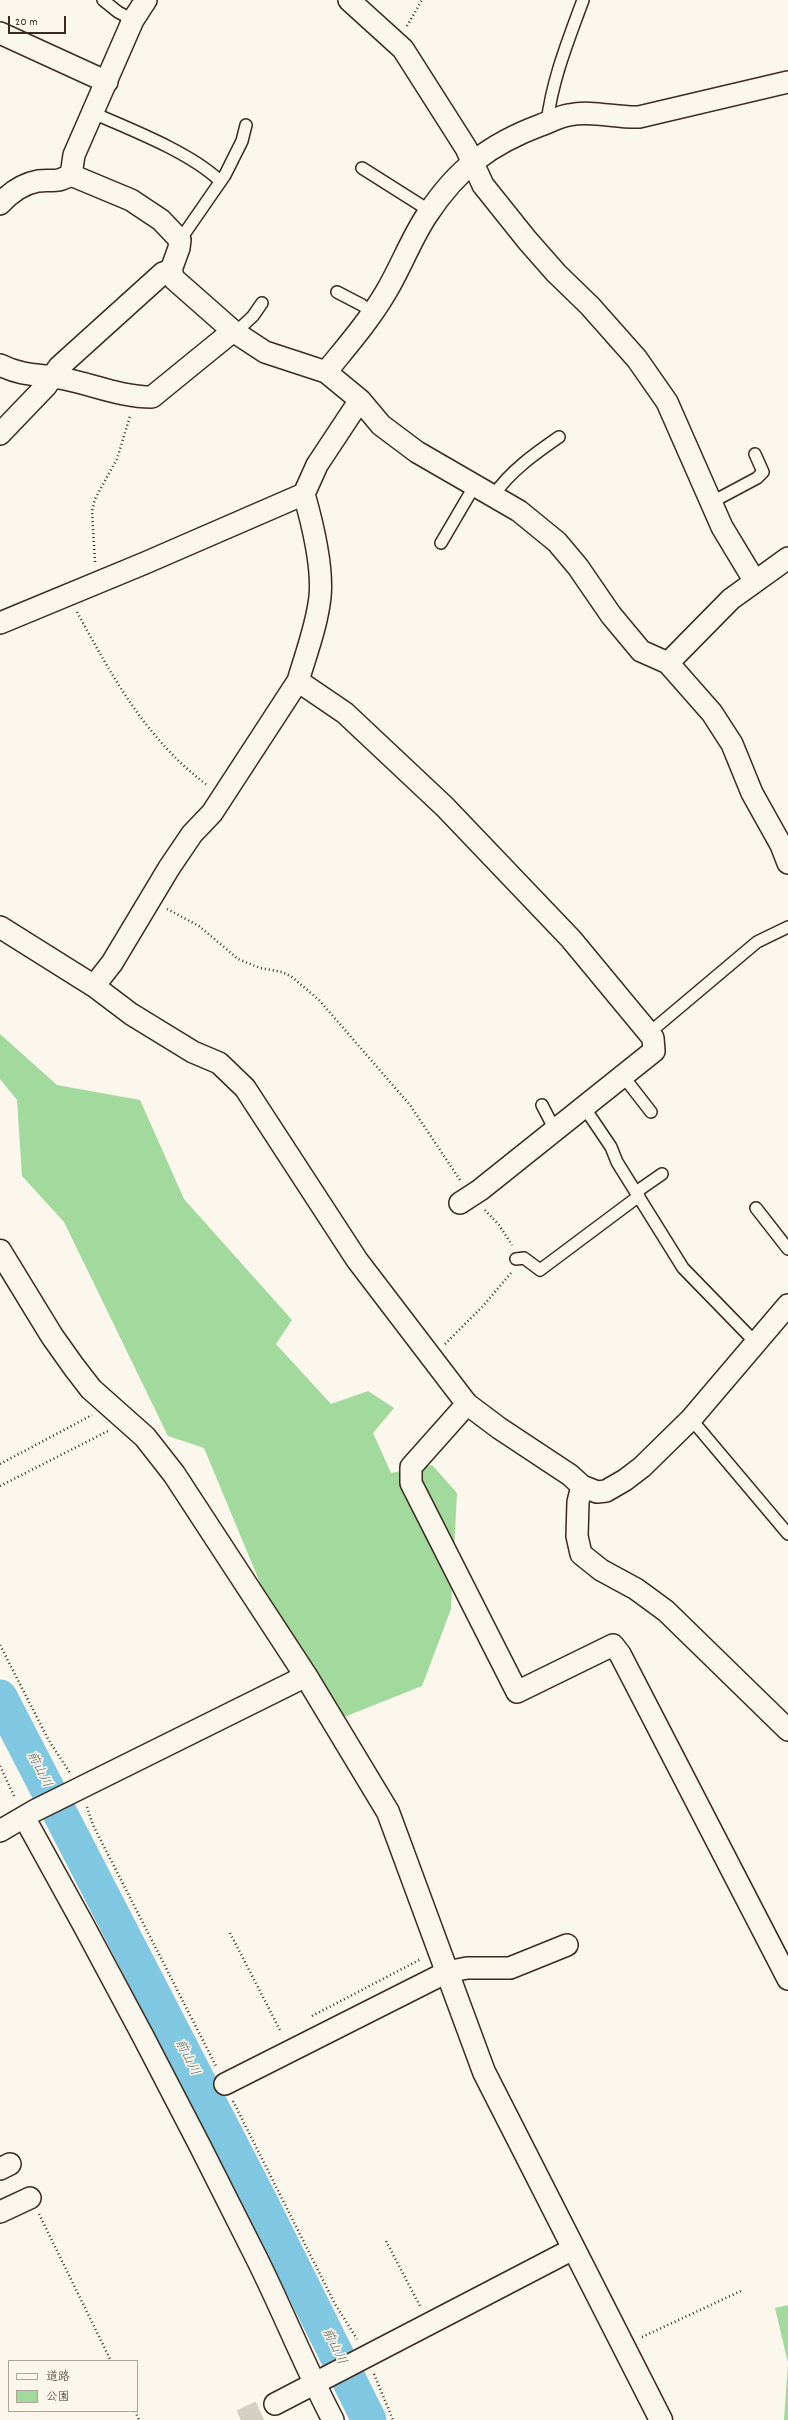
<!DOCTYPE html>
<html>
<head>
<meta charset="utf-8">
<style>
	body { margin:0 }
	#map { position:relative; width:788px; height:2420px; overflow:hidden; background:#fbf7ec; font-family:Dekko,"Klee One",sans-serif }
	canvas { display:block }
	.legend { position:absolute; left:8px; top:2360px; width:130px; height:52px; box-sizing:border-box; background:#fbf7ec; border:1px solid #aea59a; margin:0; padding:5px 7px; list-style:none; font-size:12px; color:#3b2a1e }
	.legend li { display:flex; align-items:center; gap:8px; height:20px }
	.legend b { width:20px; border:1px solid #aea59a }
	.scale { position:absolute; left:8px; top:16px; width:58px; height:18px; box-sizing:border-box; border:2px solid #3b2a1e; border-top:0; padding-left:5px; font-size:12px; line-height:14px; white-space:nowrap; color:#3b2a1e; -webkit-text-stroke:3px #fbf7ec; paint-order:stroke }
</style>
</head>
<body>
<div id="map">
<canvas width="788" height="2420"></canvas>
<ul class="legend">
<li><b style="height:5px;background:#fbf7ec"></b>道路</li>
<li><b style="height:11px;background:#a2d99d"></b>公園</li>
</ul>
<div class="scale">20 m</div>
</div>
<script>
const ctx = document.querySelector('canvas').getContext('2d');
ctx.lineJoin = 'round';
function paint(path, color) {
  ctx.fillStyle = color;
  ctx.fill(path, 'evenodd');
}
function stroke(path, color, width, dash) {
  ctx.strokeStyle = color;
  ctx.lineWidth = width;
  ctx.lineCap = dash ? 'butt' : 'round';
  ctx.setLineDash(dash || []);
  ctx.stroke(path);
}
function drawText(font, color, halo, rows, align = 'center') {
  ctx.font = font + ' Dekko,"Klee One",sans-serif';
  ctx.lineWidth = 3.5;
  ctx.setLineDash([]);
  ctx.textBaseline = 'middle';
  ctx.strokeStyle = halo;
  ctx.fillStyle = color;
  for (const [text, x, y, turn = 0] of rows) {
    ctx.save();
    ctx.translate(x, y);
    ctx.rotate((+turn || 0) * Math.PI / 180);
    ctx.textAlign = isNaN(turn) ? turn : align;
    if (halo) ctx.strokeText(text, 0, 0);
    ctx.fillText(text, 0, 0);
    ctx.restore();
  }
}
paint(new Path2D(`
	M0 1034 57 1085 140 1100 184 1199 292 1320 276 1344 331 1404 368 1391 394 1408 373 1433 391 1473 432 1465 457 1493 451 1609 422 1686 344 1717 261 1585 204 1448 168 1436 64 1222 22 1176 17 1100 0 1079Z
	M788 2305V2420H784L788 2363 775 2308Z`), '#a2d99d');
stroke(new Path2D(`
	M0 1697 260 2201 369 2420`), '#80c7e1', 35);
stroke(new Path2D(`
	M241 2420 275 2404`), '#d5cec3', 21, [21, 10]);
const service = new Path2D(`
	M103 0 118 12 133 20
	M93 113C132 130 189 152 219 180
	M547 123C552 80 568 41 583 0
	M362 168 430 211
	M180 240 225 175 242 141 246 125
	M337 292 362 305 372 313
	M236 332 253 316 262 303
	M494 495C510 471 536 453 559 437
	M712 502 757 478 763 472 755 454
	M441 543 475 485
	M649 1033 757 942 788 927
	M623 1076 651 1112
	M542 1105 555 1130
	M584 1107 611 1147 617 1162 683 1268 756 1343
	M636 1192 662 1174
	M756 1208 788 1249
	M516 1259 524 1258 540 1270 639 1196
	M691 1419 788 1534`);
const minor = new Path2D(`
	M349 0 403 49 466 148 483 185 527 240 556 273 590 306 637 359 667 402 722 527 754 580
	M0 33 107 82
	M71 175 131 200 161 220 180 240 179 248 171 270 174 279 233 331 265 352 326 372 360 400 381 425 417 452 519 511 557 542 578 567 611 615 641 651 668 663 712 713 732 744 752 793 781 845 788 863
	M71 175 74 155 133 20 146 0
	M0 204C10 193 22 184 38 181 55 179 53 184 71 175
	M0 365C24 377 41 374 65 379 94 385 122 397 152 397L233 331
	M326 372C347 346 369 321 386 292 401 267 411 239 427 215 457 169 490 144 541 125 550 122 560 116 569 115 592 110 616 118 639 117L788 82
	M0 434 46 386 59 367 163 273 171 270
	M304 494C312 522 323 567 320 597 317 625 306 654 298 681L345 713 445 807 571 939 653 1038 654 1051 480 1190 460 1203
	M0 623 145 563 304 494 317 465 360 400
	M668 663 731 599 788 558
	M0 927 94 986 131 1014 193 1052 219 1063 245 1088 357 1260 467 1404 499 1428 570 1475 582 1486 597 1492 606 1491 625 1480 642 1467 691 1419 788 1305
	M94 986 112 963 169 868 192 834 212 813 298 681
	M467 1404 411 1467V1483L517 1692 613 1645 620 1654 788 1979
	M582 1486 578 1502 577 1536 581 1554 601 1570 636 1589 666 1611 788 1730
	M24 1817C105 1962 182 2108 256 2257 283 2311 305 2367 333 2420
	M0 1831 34 1811 306 1676
	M225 2084 447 1972 467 1968H510L567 1945
	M0 2169 10 2164
	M0 2212 30 2198
	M275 2404 573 2249`);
const tertiary = new Path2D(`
	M0 1251 52 1336 74 1367 91 1389 145 1437 174 1474 306 1676 388 1812 484 2072 661 2420`);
stroke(service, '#3b2a1e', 14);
stroke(minor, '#3b2a1e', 24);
stroke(tertiary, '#3b2a1e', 25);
stroke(new Path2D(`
	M407 26 422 0
	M95 562 92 511 95 499 117 459 130 416
	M77 612C113 678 146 739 207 785
	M167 909 199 926 238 959 260 968 282 972 292 977 319 1000 410 1105 460 1180
	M485 1210 499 1225 512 1245
	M445 1344 483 1306 511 1273
	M0 1464 92 1415
	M0 1486 108 1431
	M0 1645 48 1739 70 1773
	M0 1766 15 1798
	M87 1807 93 1825 216 2066
	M230 1933 281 2032
	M312 2016 421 1959
	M233 2101 335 2304 357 2339
	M39 2214 111 2361
	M386 2241 420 2306
	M642 2337 743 2290
	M374 2374 393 2420
	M135 2411 139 2420`), '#3b2a1e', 2.5, [1, 3]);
stroke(service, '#fbf7ec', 11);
stroke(minor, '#fbf7ec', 21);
stroke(tertiary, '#fbf7ec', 22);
drawText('italic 13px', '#505958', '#fbf7ec', [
	["前山川",38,1770,63],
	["前山川",186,2058,63],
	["前山川",333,2347,64]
]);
</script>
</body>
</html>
